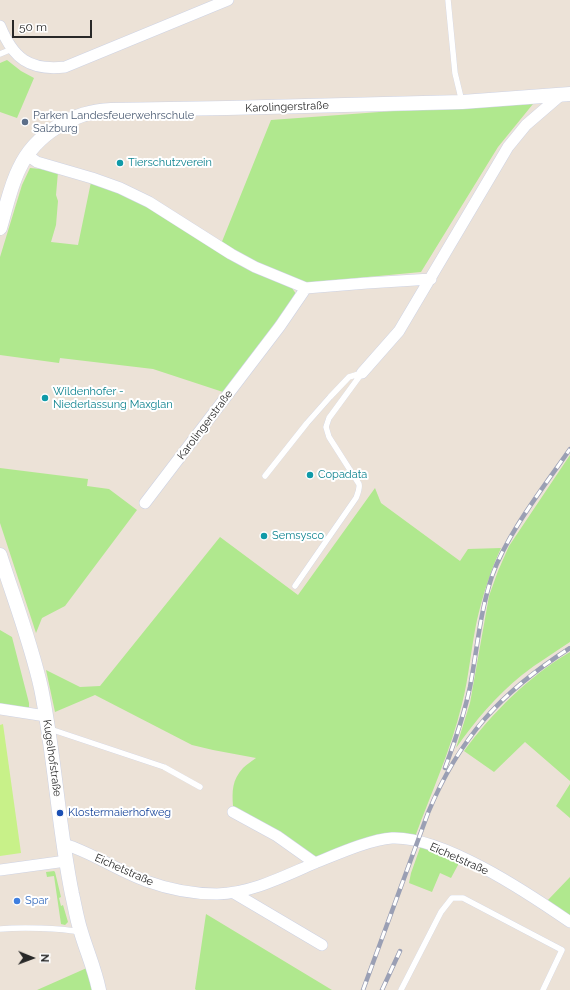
<!DOCTYPE html>
<html>
<head>
<meta charset="utf-8">
<style>
	body { margin:0 }
	#map { position:relative; width:570px; height:990px; overflow:hidden; background:#ece2d7; font-family:Raleway,sans-serif }
	canvas { display:block }
	.north { position:absolute; left:12px; top:938px; width:40px; height:40px; -webkit-text-stroke:3px #fff; paint-order:stroke; rotate:91deg; font-size:11px; font-weight:700; line-height:16px; text-align:center; color:#282828 }
	.north::after { content:''; display:block; margin:auto; width:14px; height:18px; background:#282828; clip-path:polygon(50% 0,100% 100%,50% 72%,0 100%) }
	.scale { position:absolute; left:12px; top:20px; width:80px; height:18px; box-sizing:border-box; border:2px solid #282828; border-top:0; padding-left:5px; font-size:12px; line-height:14px; white-space:nowrap; color:#282828; -webkit-text-stroke:3px #fff; paint-order:stroke }
</style>
</head>
<body>
<div id="map">
<canvas width="570" height="990"></canvas>
<div class="north">N</div>
<div class="scale">50 m</div>
</div>
<script>
const ctx = document.querySelector('canvas').getContext('2d');
ctx.lineJoin = 'round';
function paint(path, color) {
  ctx.fillStyle = color;
  ctx.fill(path, 'evenodd');
}
function stroke(path, color, width, dash) {
  ctx.strokeStyle = color;
  ctx.lineWidth = width;
  ctx.lineCap = dash ? 'butt' : 'round';
  ctx.setLineDash(dash || []);
  ctx.stroke(path);
}
function drawText(font, color, halo, rows, align = 'center') {
  ctx.font = font + ' Raleway,sans-serif';
  ctx.lineWidth = 4;
  ctx.setLineDash([]);
  ctx.textBaseline = 'middle';
  ctx.strokeStyle = halo;
  ctx.fillStyle = color;
  for (const [text, x, y, turn = 0] of rows) {
    ctx.save();
    ctx.translate(x, y);
    ctx.rotate((+turn || 0) * Math.PI / 180);
    ctx.textAlign = isNaN(turn) ? turn : align;
    if (halo) ctx.strokeText(text, 0, 0);
    ctx.fillText(text, 0, 0);
    ctx.restore();
  }
}
paint(new Path2D(`
	M7 60 21 71 34 78 17 118 0 112V63Z
	M533 104 498 147 421 272 304 283 282 276 221 244 271 120 393 111Z
	M30 168 41 169 58 172 56 195 58 201 56 225 51 242 78 245 91 182 111 189 139 202 292 288 296 294 294 300 223 392 153 369 60 358 59 363 0 355V257L22 185Z
	M570 455V642C554 653 537 663 522 675 496 696 475 721 456 748L470 703 489 596 498 571 509 546Z
	M0 468 88 479 87 486 109 489 137 510 65 606 42 618 36 633 0 523Z
	M375 488 381 503 460 561 468 549 501 548C490 572 483 595 477 620 471 648 469 677 462 704 451 750 431 793 415 837L318 858 233 806C232 791 232 780 243 768 247 764 252 761 256 758L213 750 192 745 95 695 55 712 46 670 80 687 100 686 220 537 298 595Z
	M0 630 12 637 29 703V707L26 709 0 705Z
	M570 652V781L525 742 494 772 464 751C493 712 528 677 570 652Z
	M570 784V818L556 806Z
	M421 845 458 861V865L451 878 440 873 432 892 409 883 411 873Z
	M54 871 55 872 61 897 59 898 61 906 63 905 68 922 65 925 61 924 54 876 47 877 46 872Z
	M570 877V918L547 901Z
	M206 914 332 990H196L195 989Z
	M89 967 94 990H37Z`), '#b0e88e');
paint(new Path2D(`
	M3 724 21 853 0 856V725Z`), '#c8f189');
const service = new Path2D(`
	M448 0 455 73 462 102
	M0 54 12 49
	M265 476 307 423 330 397 349 377 362 373
	M295 586 356 498C358 493 360 489 359 484L329 437 326 427 329 418 362 373
	M50 729 164 767 200 787
	M0 929C22 927 59 928 81 932
	M401 990 441 912 452 898H463L562 950 543 990`);
const minor = new Path2D(`
	M0 26C13 58 29 71 65 67L228 0
	M27 155 37 162 92 178 120 188 149 202 231 254 255 267 306 288
	M362 373 399 331 508 147 526 125 562 94
	M145 503 280 326 306 288 367 283 431 279
	M0 709 46 716
	M233 812 277 836 315 863
	M64 844C93 853 118 871 146 881 168 889 194 894 217 894 252 893 284 876 315 863 335 855 371 839 392 838 443 836 528 893 570 922
	M0 870 66 861
	M234 893 322 945`);
const tertiary = new Path2D(`
	M0 228C6 208 10 187 19 169 35 134 74 111 111 110L227 108 462 102 570 94
	M0 555C14 599 31 643 41 688 55 756 58 826 72 894 75 907 77 920 81 932 87 952 95 970 99 990`);
stroke(service, '#cdd2e3', 6);
stroke(minor, '#cdd2e3', 12);
stroke(tertiary, '#cdd2e3', 15);
stroke(service, '#fff', 5.5);
stroke(minor, '#fff', 11);
stroke(tertiary, '#fff', 14);
const rail = new Path2D(`
	M445 768C455 741 464 715 470 687 477 650 480 612 492 576 508 532 543 488 570 449
	M363 990 428 813C459 738 501 692 570 648
	M382 990 400 951`);
stroke(rail, '#9a9fb4', 4.5);
stroke(rail, '#fff', 3, [9]);
for (const [x, y, r, color] of [
	[25,122,4,"#5c6f8a"],
	[120,163,4,"#0f9aa8"],
	[45,398,4,"#0f9aa8"],
	[310,475,4,"#0f9aa8"],
	[264,536,4,"#0f9aa8"],
	[60,813,4,"#1a4fb4"],
	[17,901,4,"#3f7fe0"]
]) {
  const dot = new Path2D();
  dot.arc(x, y, r, 0, 2 * Math.PI);
  ctx.fillStyle = color;
  ctx.fill(dot);
  stroke(dot, '#fff', 1.5);
}
drawText('11px', '#282828', '#fff', [
	["Karolingerstraße",287,107,-2],
	["Karolingerstraße",205,425,-53],
	["Kugelhofstraße",52,758,82],
	["Eichetstraße",459,859,24],
	["Eichetstraße",124,870,24]
]);
drawText('11px', '#4e5e75', '#fff', [
	["Parken Landesfeuerwehrschule",33,116],
	["Salzburg",33,129]
], 'left');
drawText('11px', '#0d838f', '#fff', [
	["Tierschutzverein",128,163],
	["Wildenhofer -",53,392],
	["Niederlassung Maxglan",53,405],
	["Copadata",318,475],
	["Semsysco",272,536]
], 'left');
drawText('11px', '#164399', '#fff', [
	["Klostermaierhofweg",68,813]
], 'left');
drawText('11px', '#366cbe', '#fff', [
	["Spar",25,901]
], 'left');
</script>
</body>
</html>
